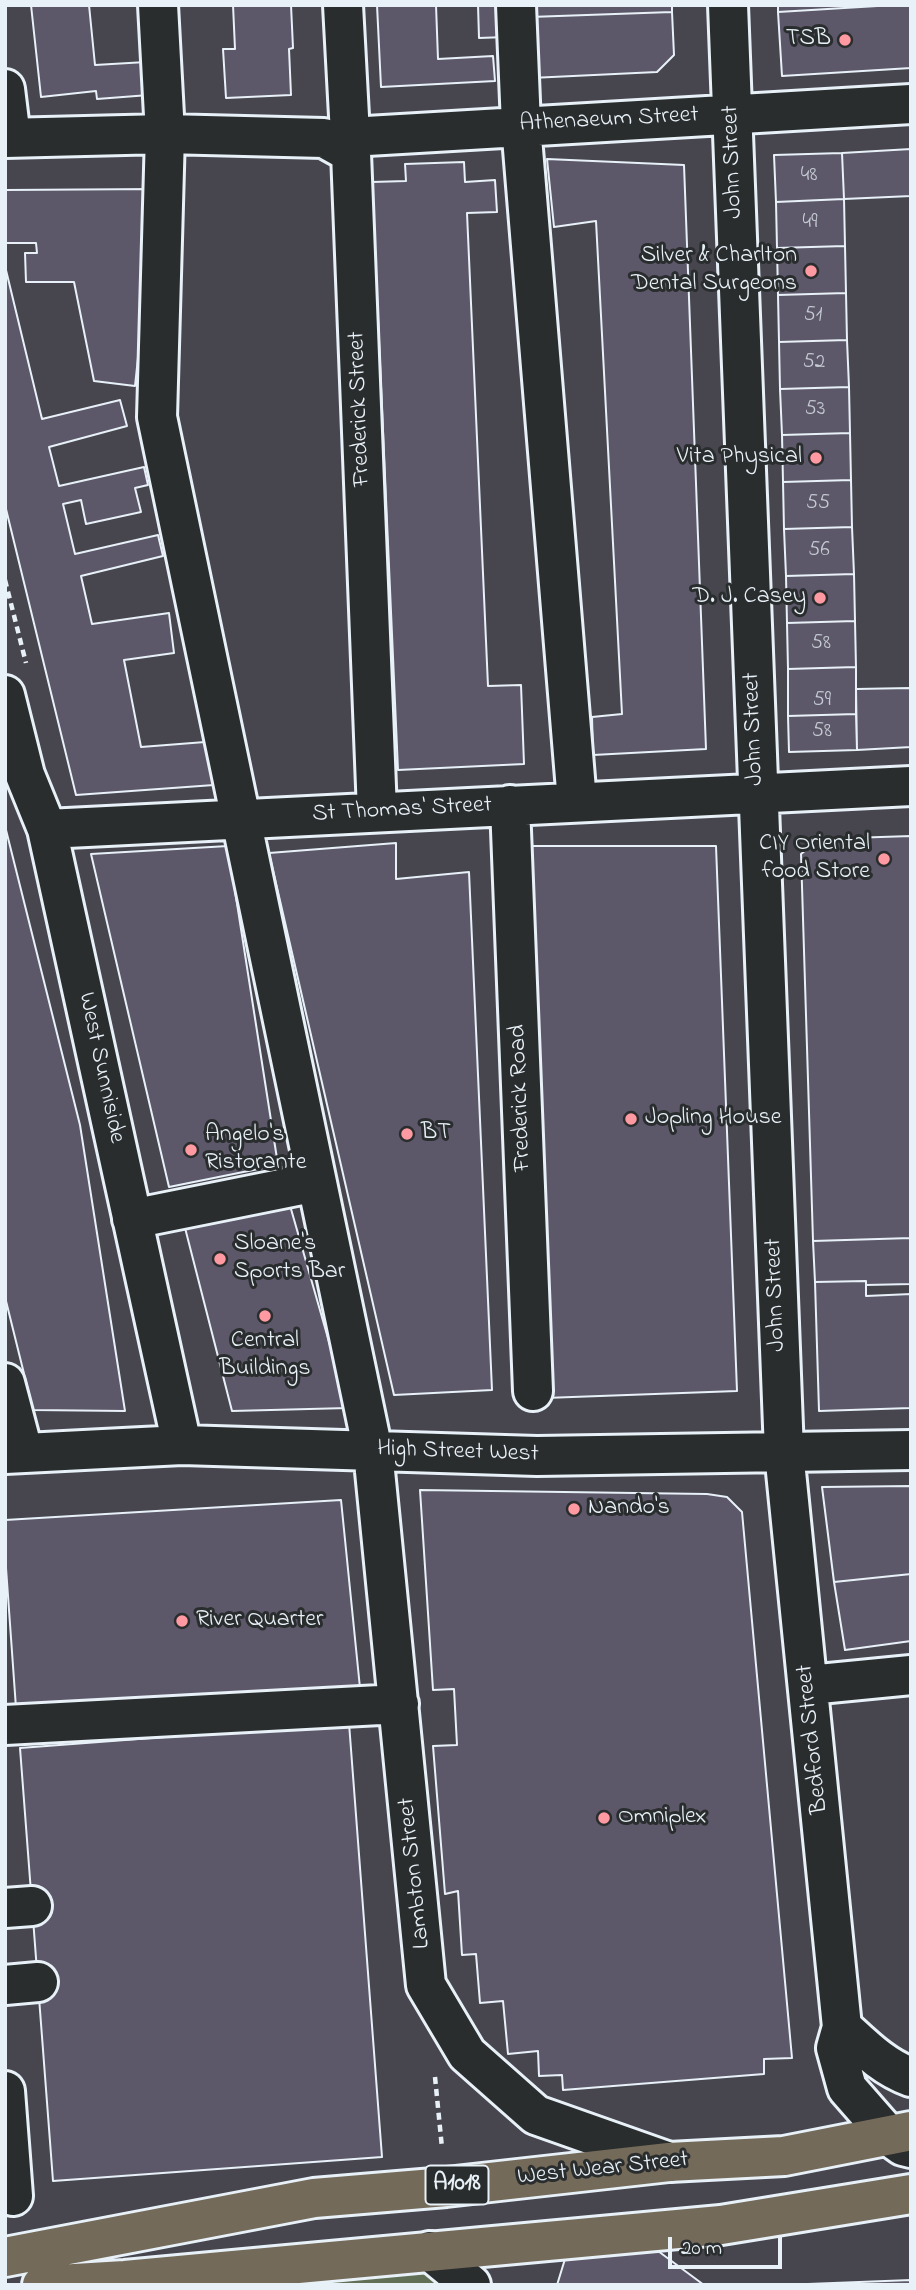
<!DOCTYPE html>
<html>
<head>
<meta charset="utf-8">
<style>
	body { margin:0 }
	#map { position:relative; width:916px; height:2290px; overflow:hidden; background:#393a40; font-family:"Indie Flower",sans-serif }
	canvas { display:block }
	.frame { position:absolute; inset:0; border:7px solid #e8f1f8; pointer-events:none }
	.scale { position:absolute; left:668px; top:2237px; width:114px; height:32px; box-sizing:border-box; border:4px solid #e8f1f8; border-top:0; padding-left:9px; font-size:21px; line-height:24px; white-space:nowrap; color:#e8f1f8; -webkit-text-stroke:5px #2a2d2e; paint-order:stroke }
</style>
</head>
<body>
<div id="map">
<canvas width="916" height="2290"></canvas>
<div class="frame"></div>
<div class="scale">20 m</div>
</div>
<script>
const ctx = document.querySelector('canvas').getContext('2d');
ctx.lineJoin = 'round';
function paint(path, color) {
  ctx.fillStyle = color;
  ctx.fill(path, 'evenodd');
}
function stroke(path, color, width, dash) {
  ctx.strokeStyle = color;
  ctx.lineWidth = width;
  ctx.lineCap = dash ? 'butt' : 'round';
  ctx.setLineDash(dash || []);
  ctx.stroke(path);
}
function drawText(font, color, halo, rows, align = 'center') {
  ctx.font = font + ' "Indie Flower",sans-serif';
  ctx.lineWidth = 6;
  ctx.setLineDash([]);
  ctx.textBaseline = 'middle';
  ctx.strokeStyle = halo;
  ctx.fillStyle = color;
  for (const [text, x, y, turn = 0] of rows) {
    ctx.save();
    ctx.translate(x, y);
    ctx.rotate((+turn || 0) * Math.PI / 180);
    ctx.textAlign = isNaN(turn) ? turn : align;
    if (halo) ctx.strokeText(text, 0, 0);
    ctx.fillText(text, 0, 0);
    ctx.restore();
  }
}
paint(new Path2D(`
	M5 5H911V2285H8L5 2243Z`), '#47464f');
paint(new Path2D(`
	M430 2251 471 2285H97Z`), '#616f57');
const building = new Path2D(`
	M31 5H89L95 65 146 62 149 95 97 99 96 91 41 97Z
	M233 5H291L293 48 289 49 291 95 226 98 223 49H235Z
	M377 5H436L438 59 493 56 495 81 381 87Z
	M478 5H504L506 37 479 38Z
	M530 5H672V12L530 17Z
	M778 5H894L778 12Z
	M894 5H911V68L782 76 778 12Z
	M672 12 674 55 657 72 531 78 530 17Z
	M911 149V196L844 199 842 153Z
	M842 153 844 199 776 202 774 155Z
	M547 159 684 165 706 749 593 755 592 717 622 714 596 221 554 227Z
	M464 162 465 182 495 180 497 212 467 213 488 686 521 685 524 764 398 770 372 182 406 181 405 164Z
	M156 189 135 386 94 381 74 282H26L25 253H37L36 243H5V190Z
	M844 199 845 246 777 248 776 202Z
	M845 246 846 293 778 295 777 248Z
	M5 266 42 419 120 400 127 426 49 447 59 486 144 467 148 485 135 488 141 512 86 524 81 500 63 504 75 554 158 535 163 556 81 576 92 624 169 613 174 653 124 660 141 747 205 742 214 785 76 795 5 505Z
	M846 293 847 340 779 342 778 295Z
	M847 340 849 387 780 389 779 342Z
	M849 387 850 433 782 435 780 389Z
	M850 433 851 480 783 482 782 435Z
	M851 480 852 527 784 529 783 482Z
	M852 527 854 574 786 576 784 529Z
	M854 574 855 621 787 623 786 576Z
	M855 621 856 667 788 669 787 623Z
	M856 667V714L788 716V669Z
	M911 688V747L857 750 856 689Z
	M856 714 857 750 789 752 788 716Z
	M5 826 80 1125 125 1411 33 1410 5 1297Z
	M911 836V1238L813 1241 801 854 820 839Z
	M396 843V879L469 872 492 1390 394 1395 269 853Z
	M228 846 278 1165 169 1187 91 854Z
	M527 846H716L737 1391 545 1398Z
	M289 1202 348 1408 232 1411 184 1224Z
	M911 1238V1284L866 1285V1281L815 1282 813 1241Z
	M866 1281V1296L911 1294V1408L819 1411 815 1282Z
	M911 1486V1574L834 1582 822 1487Z
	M420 1490 707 1494 727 1497 742 1512 792 2058 764 2059V2074L563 2090 562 2075 539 2076 538 2051 508 2054 503 2001 480 2003 476 1954 462 1955 458 1891 445 1894 433 1746 457 1745 454 1689 433 1690Z
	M341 1500 360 1688 16 1708 5 1554V1520Z
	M911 1574V1641L845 1650 834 1582Z
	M349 1723 382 2157 53 2181 20 1748Z
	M658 2251 704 2285H557L565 2259Z
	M911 2280V2285H782Z`);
paint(building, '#5d5869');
stroke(building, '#e8f1f8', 2);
const minor = new Path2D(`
	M158 5 165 134 157 417 373 1451 426 1985 467 2054 536 2115 669 2162
	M343 5 351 153 377 812
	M516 5 521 125 577 802
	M728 5 784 1452 842 2027 836 2048 847 2088 889 2136 903 2146 911 2148
	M5 89 11 138
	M350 137 911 104
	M5 138 165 134 324 138 351 153
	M5 695 25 775 47 829 182 1445
	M510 805 533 1391
	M47 829 911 786
	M132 1219 316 1182
	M5 1383 23 1451
	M5 1454 182 1445 537 1456 911 1450
	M809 1685 911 1675
	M5 1725 399 1704
	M5 1908 32 1906
	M5 1985 38 1982
	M842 2027C863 2046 883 2067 911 2077
	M5 2091 13 2196
	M430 2251 471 2285`);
const major = new Path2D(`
	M5 2257 314 2198 446 2187 669 2162 784 2156 911 2131
	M42 2285 125 2280 721 2225 911 2194`);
stroke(minor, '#e8f1f8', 44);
stroke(major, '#e8f1f8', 44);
stroke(new Path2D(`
	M5 580 26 663
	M435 2077 442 2148`), '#e8f1f8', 4.5, [7, 5]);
stroke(minor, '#2a2d2e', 38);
stroke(major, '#746a5a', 38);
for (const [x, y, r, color] of [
	[845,40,7,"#ff9aa2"],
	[811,271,7,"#ff9aa2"],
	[816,458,7,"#ff9aa2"],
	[820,598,7,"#ff9aa2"],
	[884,859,7,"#ff9aa2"],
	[631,1119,7,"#ff9aa2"],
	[407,1134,7,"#ff9aa2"],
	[191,1150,7,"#ff9aa2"],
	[220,1259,7,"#ff9aa2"],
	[265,1316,7,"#ff9aa2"],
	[574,1509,7,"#ff9aa2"],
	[182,1621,7,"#ff9aa2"],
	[604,1818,7,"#ff9aa2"]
]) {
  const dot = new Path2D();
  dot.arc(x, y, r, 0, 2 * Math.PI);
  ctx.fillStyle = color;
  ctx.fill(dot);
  stroke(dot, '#2a2d2e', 2.5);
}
drawText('21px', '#c5cbd4', null, [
	["48",809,177],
	["49",810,224],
	["51",813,317],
	["52",814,364],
	["53",815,411],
	["55",818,505],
	["56",819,552],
	["58",821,645],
	["59",822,702],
	["58",822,733]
]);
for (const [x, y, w] of [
	[457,2185,63]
]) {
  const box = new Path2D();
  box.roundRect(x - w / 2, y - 19.5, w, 39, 5);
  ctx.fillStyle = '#2a2d2e';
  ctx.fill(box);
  stroke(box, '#e8f1f8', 2);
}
drawText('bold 23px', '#e8f1f8', null, [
	["A1018",457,2185]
]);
drawText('24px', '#e8f1f8', '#2a2d2e', [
	["TSB",831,40,"right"],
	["Silver & Charlton",797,257,"right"],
	["Dental Surgeons",797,285,"right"],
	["Vita Physical",802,458,"right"],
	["D. J. Casey",806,598,"right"],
	["CIY Oriental",870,845,"right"],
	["food Store",870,873,"right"],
	["Jopling House",645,1119],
	["BT",421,1134],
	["Angelo's",205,1136],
	["Ristorante",205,1164],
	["Sloane's",234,1245],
	["Sports Bar",234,1273],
	["Central",265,1342,"center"],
	["Buildings",265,1370,"center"],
	["Nando's",588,1509],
	["River Quarter",196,1621],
	["Omniplex",618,1818]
], 'left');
drawText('24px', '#e8f1f8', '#2a2d2e', [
	["Athenaeum Street",609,121,-3],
	["John Street",734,162,-92],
	["Frederick Street",361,409,-92],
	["John Street",755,729,-92],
	["St Thomas' Street",402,811,-3],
	["West Sunniside",100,1068,78],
	["Frederick Road",522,1098,-92],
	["John Street",777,1295,-92],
	["High Street West",458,1453,2],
	["Bedford Street",814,1739,-96],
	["Lambton Street",416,1873,-96],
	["West Wear Street",603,2170,-6]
]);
</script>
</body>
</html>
